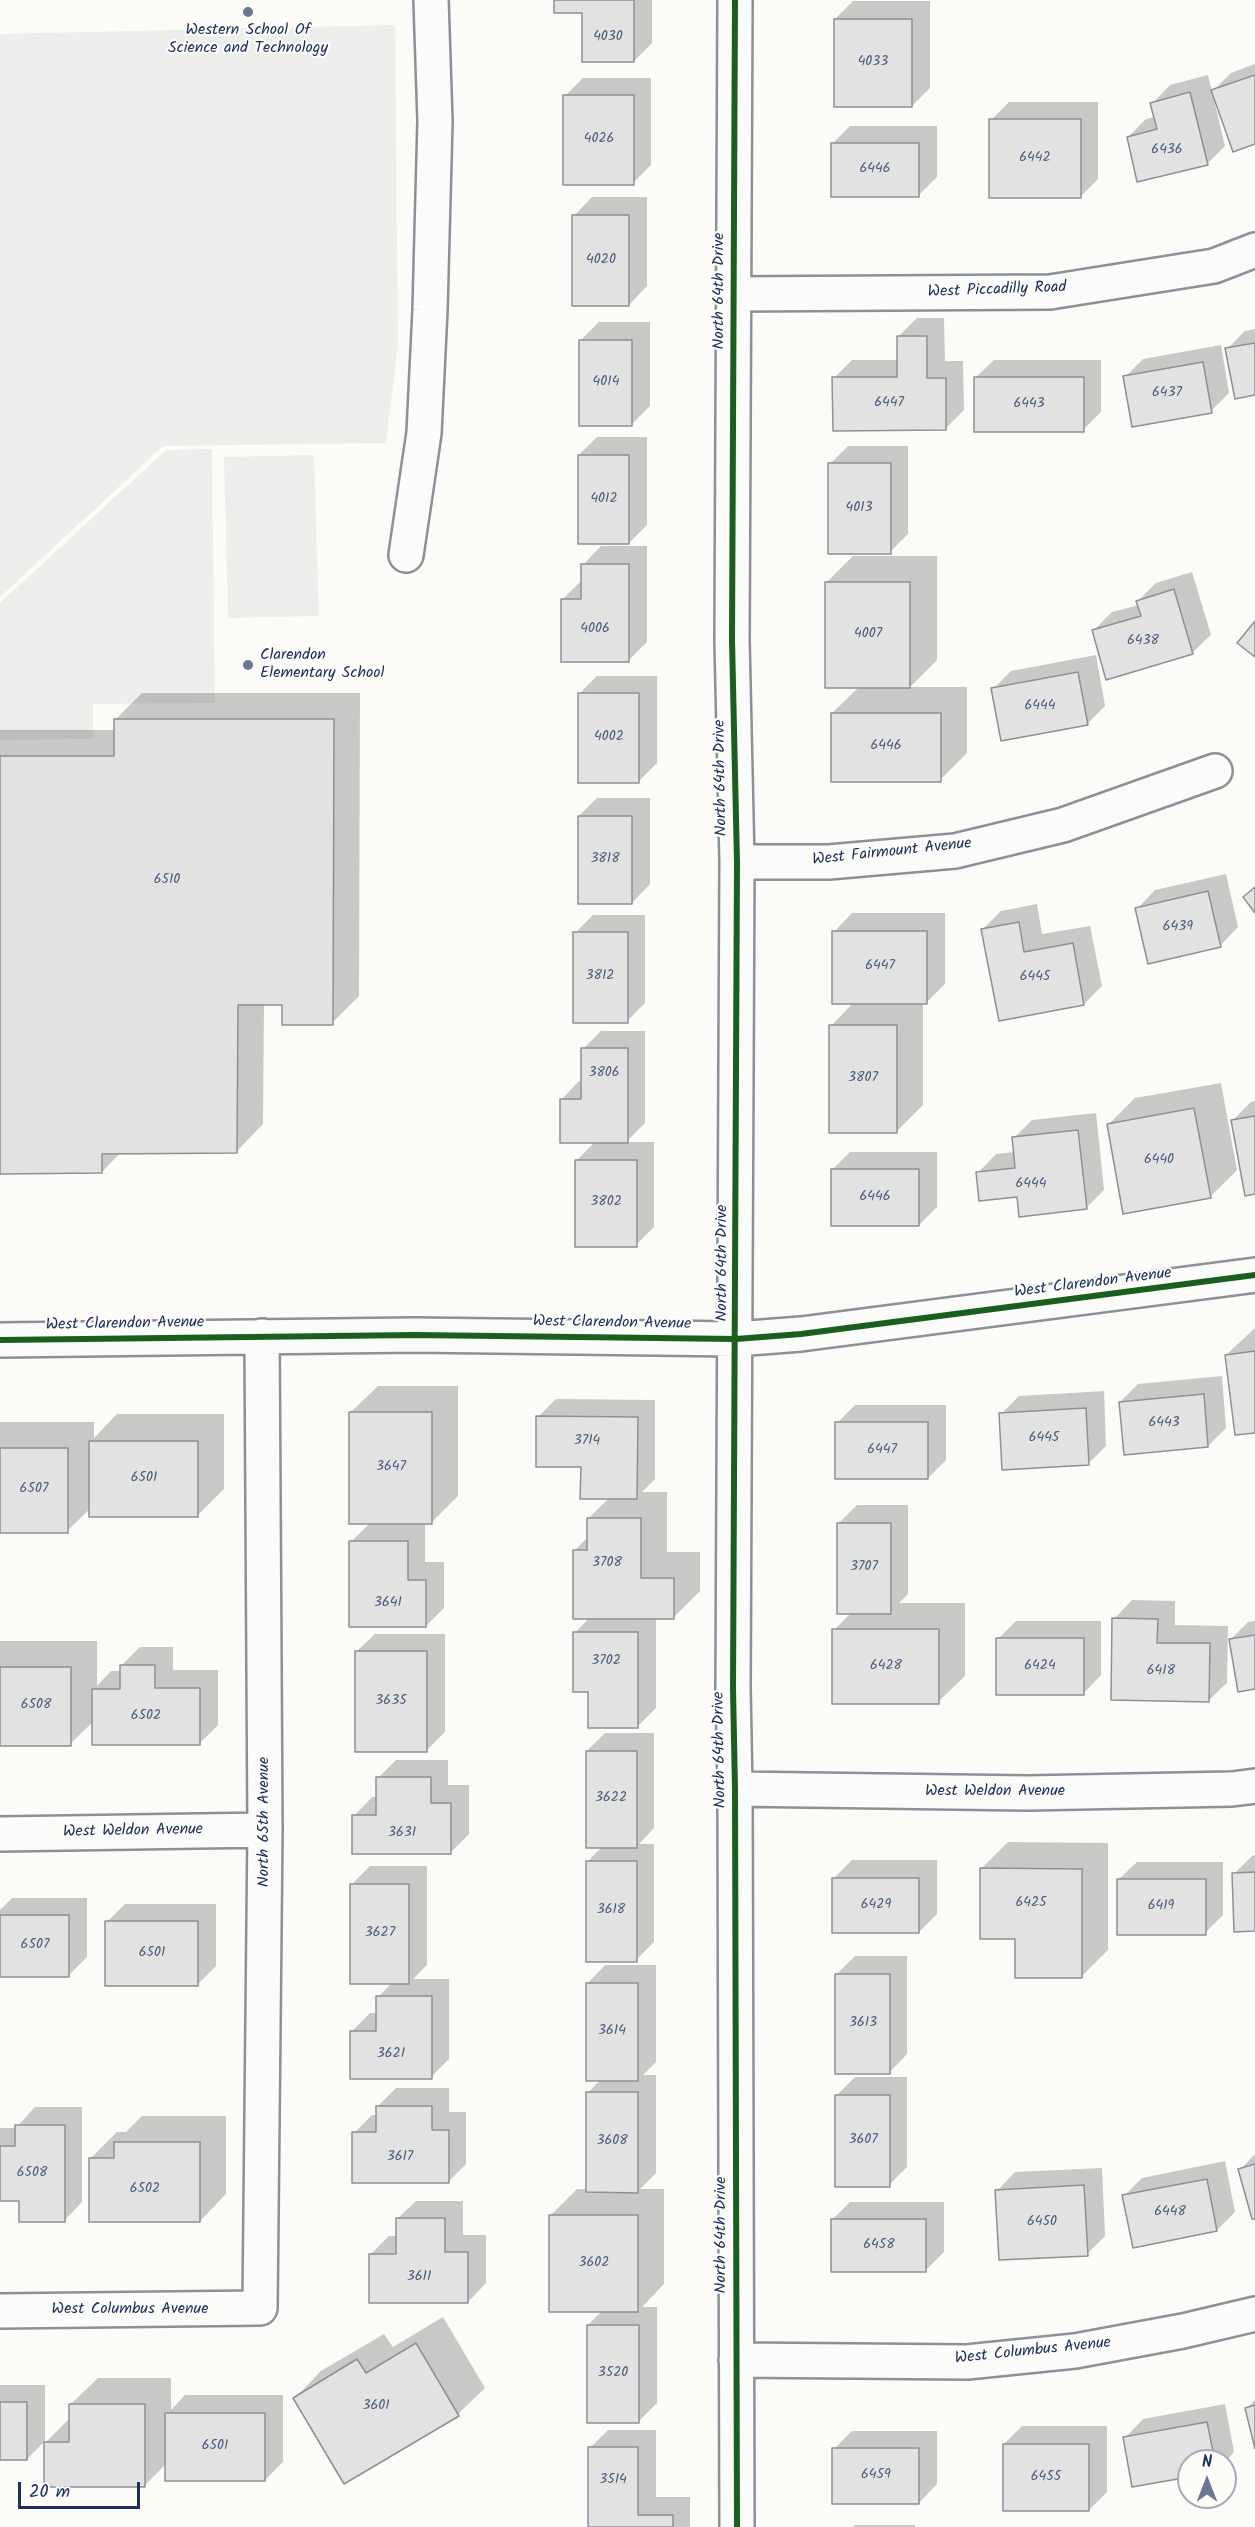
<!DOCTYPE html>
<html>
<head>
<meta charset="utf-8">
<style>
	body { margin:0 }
	#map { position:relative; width:1255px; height:2527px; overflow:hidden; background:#fcfbf8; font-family:Kalam,sans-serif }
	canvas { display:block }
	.north { position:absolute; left:1177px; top:2449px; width:60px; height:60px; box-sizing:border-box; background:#fdfcf7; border:2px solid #a3aaba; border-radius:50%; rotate:0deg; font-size:16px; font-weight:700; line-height:24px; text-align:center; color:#1b2f5e }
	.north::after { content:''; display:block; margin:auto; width:21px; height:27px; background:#6a7694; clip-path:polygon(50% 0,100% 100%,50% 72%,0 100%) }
	.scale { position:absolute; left:18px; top:2482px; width:122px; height:27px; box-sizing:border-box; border:3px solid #1b2f5e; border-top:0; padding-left:8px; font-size:18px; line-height:21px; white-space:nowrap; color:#1b2f5e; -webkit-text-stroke:4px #fdfcf7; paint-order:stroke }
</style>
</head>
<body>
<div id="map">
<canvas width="1255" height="2527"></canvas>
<div class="north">N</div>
<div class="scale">20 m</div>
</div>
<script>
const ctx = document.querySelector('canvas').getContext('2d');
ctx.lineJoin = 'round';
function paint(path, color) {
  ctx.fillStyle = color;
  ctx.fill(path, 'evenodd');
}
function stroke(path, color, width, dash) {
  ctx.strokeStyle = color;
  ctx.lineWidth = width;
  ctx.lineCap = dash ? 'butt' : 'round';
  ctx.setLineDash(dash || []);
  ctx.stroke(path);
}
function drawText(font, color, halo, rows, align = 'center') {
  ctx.font = font + ' Kalam,sans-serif';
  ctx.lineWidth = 4.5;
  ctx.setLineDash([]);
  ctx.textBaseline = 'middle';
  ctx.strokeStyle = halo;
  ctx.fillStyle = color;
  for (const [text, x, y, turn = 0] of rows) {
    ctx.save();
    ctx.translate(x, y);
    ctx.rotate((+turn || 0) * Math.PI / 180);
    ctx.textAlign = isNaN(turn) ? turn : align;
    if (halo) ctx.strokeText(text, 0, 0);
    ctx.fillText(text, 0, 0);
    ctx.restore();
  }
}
paint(new Path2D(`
	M395 25 398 344 386 443 163 446 0 597V34Z
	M212 449 215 703 93 704V739L0 740V603L166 450Z
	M314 455 319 616 228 618 224 457Z`), '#ededec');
paint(new Path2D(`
	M556 0H652V43L634 61 583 12Z
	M853 1H930V88L912 106 835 19Z
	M1255 64V143L1217 103 1215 104 1225 146 1207 164 1128 137 1146 119 1155 117 1152 104 1170 85 1208 75 1212 92 1231 73Z
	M583 78H651V165L633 183 565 96Z
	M1009 102H1098V179L1080 197 991 120Z
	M850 126H937V177L919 195 832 144Z
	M592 197H647V286L629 305 574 216Z
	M917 318H944L945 361H963L964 410 946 428 834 378 852 360H899V336Z
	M599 322H650V406L632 424 581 340Z
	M1255 329V394L1227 349 1245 331Z
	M1221 345 1229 393 1211 411 1125 377 1143 359Z
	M994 360H1101V412L1083 430 975 378Z
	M597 437H647V525L629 543 579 455Z
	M848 446H908V534L890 552 830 464Z
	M601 546H647V642L629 660 563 599 581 581 583 565Z
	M853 556H937V660L910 687H967V753L940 780 832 713 859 687 826 583Z
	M1192 572 1211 635 1192 653 1093 631 1112 612 1139 605 1138 601 1156 583Z
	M1096 655 1105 706 1087 724 993 689 1011 671Z
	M597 676H657V763L639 781 579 694Z
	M142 693H360L359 996 332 1023 284 1004H264L263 1124 237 1151 121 1152 102 1172 0 1173V730H116V719Z
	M597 798H650V884L632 903 579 816Z
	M1226 874 1238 927 1220 946 1137 909 1155 890Z
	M1037 904 1042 934 1090 926 1102 986 1084 1004 983 929 1001 911Z
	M852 913H945V984L927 1002H923V1105L896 1132 831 1026 854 1002 834 932Z
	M593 915H645V1003L627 1021 575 933Z
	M601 1031H645V1123L626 1142H654V1227L636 1245 576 1161 596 1141 561 1100 579 1081H583V1049Z
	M1221 1083 1237 1170 1210 1197 1109 1124 1135 1098Z
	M1255 1101V1193L1233 1120 1251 1102Z
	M1096 1113 1104 1190 1086 1208 1018 1196 978 1173 996 1154 1015 1152 1014 1138 1032 1120Z
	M850 1152H937V1207L919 1225 832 1170Z
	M1255 1328V1431L1226 1355Z
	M1222 1376 1226 1428 1208 1446 1120 1402 1138 1384Z
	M378 1386H458V1496L431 1523H425V1562H444V1608L426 1626 351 1542 370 1523 351 1412Z
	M1104 1391 1106 1446 1088 1464 1001 1414 1019 1396Z
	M556 1399 655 1400V1479L642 1492H667V1552H700V1591L674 1617H656V1708L638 1726 590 1691 575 1633 590 1617 575 1550 588 1537V1519L610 1497 538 1417Z
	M855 1405H946V1460L928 1478 837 1423Z
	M117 1414H224V1489L198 1515 91 1508 67 1531H0V1422H94V1438Z
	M857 1505H908V1594L899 1603H965V1676L938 1702 834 1630 852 1612 838 1524Z
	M1132 1600 1175 1601V1625L1228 1626 1227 1683 1208 1701 1114 1619Z
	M1016 1621H1101V1675L1083 1694 998 1639Z
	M1255 1621V1688L1230 1640 1248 1622Z
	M375 1634H445V1732L427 1750 356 1652Z
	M0 1641H97V1686L111 1671H122V1665L140 1647H173V1670H218V1725L200 1743 93 1722 70 1744H0Z
	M605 1733H654V1828L639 1844H654V1942L636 1960 587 1862 603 1846 587 1751Z
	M396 1760H448V1785H469V1834L451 1852 354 1816 372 1797H378V1778Z
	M1008 1842 1108 1843V1950L1081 1977 981 1869Z
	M1255 1855V1930L1234 1874 1252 1856Z
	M852 1860H937V1914L919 1932 834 1878Z
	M1137 1862H1223V1915L1205 1933 1118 1880Z
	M370 1866H427V1965L413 1979H449V2059L431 2077 352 2031 370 2013H378V1997L392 1983 352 1884Z
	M12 1898H87V1957L69 1975H0V1910Z
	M125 1904H216V1966L198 1984 107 1922Z
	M855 1956H907V2054L889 2073 837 1974Z
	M605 1965H656V2062L643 2075H656V2173L640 2189H664V2284L642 2307H657V2403L639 2421 588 2325 602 2311 551 2215 577 2189H587L588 2093 600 2080 587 1984Z
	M855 2077H907V2167L889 2185 837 2095Z
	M396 2088H449V2112H466V2164L448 2182 354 2133 372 2115H378V2106Z
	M35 2107H82V2202L64 2221 21 2200H0V2128H16Z
	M142 2116H226V2194L200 2221 91 2158 117 2132H126Z
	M1255 2154V2217L1240 2170Z
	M1225 2161 1235 2212 1217 2230 1124 2196 1142 2178Z
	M1102 2168 1105 2236 1087 2254 997 2191 1015 2172Z
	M416 2201H463V2235H486V2283L468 2302 371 2254 389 2236H397V2219Z
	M850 2202H944V2252L926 2270 832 2220Z
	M443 2317 485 2388 458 2414 345 2482 295 2398 321 2371 384 2334 393 2347Z
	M98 2378H171V2410L185 2395H283V2462L265 2480 167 2463 144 2486 45 2443 71 2417V2404Z
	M0 2385H45V2441L27 2459H0Z
	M1255 2400V2443L1247 2408Z
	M1225 2404 1234 2452 1225 2462 1189 2461V2475L1125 2438 1143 2419Z
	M1022 2426H1107V2492L1089 2510 1004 2444Z
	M608 2430H656V2497H690V2527H590V2448Z
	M852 2431H937V2484L919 2503 834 2449Z
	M855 2525H915V2527H853Z`), '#0003');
const building = new Path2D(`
	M554 0H634V62H582V13H554Z
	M834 19H912V107H834Z
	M1255 75V144L1233 152 1211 90Z
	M1190 92 1208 165 1137 182 1127 137 1157 129 1150 103Z
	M563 95H634V185H563Z
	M989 119H1081V198H989Z
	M831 143H919V197H831Z
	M572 215H629V306H572Z
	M897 336H927V378H946V430L833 431 832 377H897Z
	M579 340H632V426H579Z
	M1255 343V395L1235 399 1225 348Z
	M1203 362 1212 413 1132 427 1123 376Z
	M974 377H1084V432H974Z
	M578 455H629V544H578Z
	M828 463H891V554H828Z
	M581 564H629V662H561V599H581Z
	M825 582H910V688H825Z
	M1174 589 1193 654 1106 680 1092 630 1141 616 1136 601Z
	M1255 621V657L1237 643Z
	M1078 672 1088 725 1001 741 991 688Z
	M578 693H639V783H578Z
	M831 713H941V782H831Z
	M114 719H334L333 1025H282V1005H238L237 1153 102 1154V1173L0 1174V756H114Z
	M578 816H632V904H578Z
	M1255 887V913L1243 897Z
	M1208 891 1221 947 1148 964 1135 908Z
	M1019 922 1024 952 1073 943 1084 1005 999 1021 981 929Z
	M832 931H927V1004H832Z
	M573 932H628V1023H573Z
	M829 1025H897V1133H829Z
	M581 1048H628V1143H560V1099H581Z
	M1194 1108 1211 1198 1123 1214 1107 1124Z
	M1255 1116V1194L1245 1196 1231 1120Z
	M1078 1130 1087 1209 1019 1217 1017 1197 979 1201 976 1172 1015 1168 1012 1137Z
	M575 1160H637V1247H575Z
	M831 1169H919V1226H831Z
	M1255 1351V1433L1235 1435 1225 1355Z
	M1204 1394 1208 1447 1124 1455 1119 1402Z
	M1086 1408 1089 1465 1002 1470 999 1413Z
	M349 1412H432V1524H349Z
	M536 1416 638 1417 637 1499H580L581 1467H536Z
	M835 1422H928V1479H835Z
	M89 1441H198V1517H89Z
	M0 1448H68V1533H0Z
	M587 1518H641V1578H674V1619H573V1550H587Z
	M837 1523H891V1614H837Z
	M349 1541H408V1580H426V1627H349Z
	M1112 1618 1158 1619 1157 1643H1210L1209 1702 1111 1700Z
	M832 1629H939V1704H832Z
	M573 1632H638V1728H588V1692H573Z
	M1255 1635V1689L1238 1692 1229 1639Z
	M996 1638H1084V1695H996Z
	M355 1651H427V1752H355Z
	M120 1665H155V1688H200V1745H92V1689H120Z
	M0 1667H71V1746H0Z
	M586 1751H637V1848H586Z
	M376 1777H431V1803H451V1854H352V1815H376Z
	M586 1861H637V1962H586Z
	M980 1868 1082 1869V1978H1015V1939H980Z
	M1255 1872V1931L1234 1932 1232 1873Z
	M832 1878H919V1933H832Z
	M1117 1879H1206V1935H1117Z
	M350 1884H409V1984H350Z
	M0 1915H69V1977H0Z
	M105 1921H198V1986H105Z
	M835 1974H890V2074H835Z
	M586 1983H638V2081H586Z
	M376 1996H432V2079H350V2031H376Z
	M586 2092H638V2193L586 2192Z
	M835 2095H890V2187H835Z
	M376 2106H432V2130H449V2183H352V2132H376Z
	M15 2125H65V2222H19V2201H0V2146H15Z
	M114 2142H200V2222H89V2158H114Z
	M1255 2164V2219H1252L1238 2169Z
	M1207 2179 1217 2231 1133 2248 1122 2195Z
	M1084 2185 1088 2256 999 2260 995 2190Z
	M549 2215H638V2312H549Z
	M396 2218H445V2252H468V2303H369V2254H396Z
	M831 2219H926V2272H831Z
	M587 2325H639V2423H587Z
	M416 2343 459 2416 344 2484 293 2398 357 2359 366 2373Z
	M0 2402H27V2460H0Z
	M69 2404H145V2487H44V2442H69Z
	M1255 2405V2449L1245 2408Z
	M165 2413H265V2481H165Z
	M1207 2422 1215 2461H1189V2477L1132 2487 1123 2437Z
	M1003 2444H1089V2511H1003Z
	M588 2447H638V2515H673V2527H588Z
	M832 2448H919V2504H832Z`);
paint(building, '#e2e2e2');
stroke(building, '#8c9097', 1.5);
const minor = new Path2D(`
	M735 0 732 640 737 862 733 1688 735 1789 737 2527
	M734 294 1050 292 1214 266 1255 250
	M406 555 424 433 430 310 435 121 431 0
	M737 862H829L955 851 1063 825 1215 771
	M0 1340 415 1335 736 1339 801 1334 1255 1275
	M735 1789 1028 1793 1232 1789 1255 1786
	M0 1834 265 1830
	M0 2311 260 2308 265 1830 262 1336
	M736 2360 967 2362 1075 2351 1183 2331 1255 2314`);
stroke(minor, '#8c9097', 38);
stroke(minor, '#fbfbf9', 33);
stroke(new Path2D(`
	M735 0 732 640 737 862 733 1688 735 1789 737 2527
	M0 1340 415 1335 736 1339 801 1334 1255 1275`), '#1b5e20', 6);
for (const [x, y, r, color] of [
	[248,12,6,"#6a7694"],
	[248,665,6,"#6a7694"]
]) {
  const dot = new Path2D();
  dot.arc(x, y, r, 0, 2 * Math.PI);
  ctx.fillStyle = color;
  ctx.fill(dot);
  stroke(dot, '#fdfcf7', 2);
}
drawText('14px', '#4d5c7f', null, [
	["4030",608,38],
	["4033",873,63],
	["4026",599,140],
	["6436",1167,151],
	["6442",1035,159],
	["6446",875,170],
	["4020",601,261],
	["4014",606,383],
	["6437",1167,394],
	["6447",889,404],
	["6443",1029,405],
	["4012",604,500],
	["4013",859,509],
	["4006",595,630],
	["4007",868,635],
	["6438",1143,642],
	["6444",1040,707],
	["4002",609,738],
	["6446",886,747],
	["3818",605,860],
	["6510",167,881],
	["6439",1178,928],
	["6447",880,967],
	["3812",600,977],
	["6445",1035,978],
	["3806",604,1074],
	["3807",863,1079],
	["6440",1159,1161],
	["6444",1031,1185],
	["6446",875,1198],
	["3802",606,1203],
	["6443",1164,1424],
	["6445",1044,1439],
	["3714",587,1442],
	["6447",882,1451],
	["3647",391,1468],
	["6501",144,1479],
	["6507",34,1490],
	["3708",607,1564],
	["3707",864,1568],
	["3641",388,1604],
	["3702",606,1662],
	["6428",886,1667],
	["6424",1040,1667],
	["6418",1161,1672],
	["3635",391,1702],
	["6508",36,1706],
	["6502",146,1717],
	["3622",611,1799],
	["3631",402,1834],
	["6425",1031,1904],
	["6429",876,1906],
	["6419",1161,1907],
	["3618",611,1911],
	["3627",380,1934],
	["6507",35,1946],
	["6501",152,1954],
	["3613",863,2024],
	["3614",612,2032],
	["3621",391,2055],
	["3607",863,2141],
	["3608",612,2142],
	["3617",400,2158],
	["6508",32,2174],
	["6502",145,2190],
	["6448",1170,2213],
	["6450",1042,2223],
	["6458",879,2246],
	["3602",594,2264],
	["3611",419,2278],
	["3520",613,2374],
	["3601",376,2407],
	["6501",215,2447],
	["6459",876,2476],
	["6455",1046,2478],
	["3514",613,2481]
]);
drawText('16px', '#1b2f5e', '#fdfcf7', [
	["Western School Of",248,31],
	["Science and Technology",248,49],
	["Clarendon",260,656,"left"],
	["Elementary School",260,674,"left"]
]);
drawText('16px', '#1b2f5e', '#fdfcf7', [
	["North 64th Drive",720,291,-90],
	["West Piccadilly Road",997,291,-2],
	["North 64th Drive",722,778,-91],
	["West Fairmount Avenue",892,853,-6],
	["North 64th Drive",723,1263,-90],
	["West Clarendon Avenue",1093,1284,-7],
	["West Clarendon Avenue",612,1324,1],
	["West Clarendon Avenue",125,1325,-1],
	["North 64th Drive",721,1750,-91],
	["West Weldon Avenue",995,1792],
	["North 65th Avenue",265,1822,-90],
	["West Weldon Avenue",133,1832,-1],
	["North 64th Drive",722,2235,-90],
	["West Columbus Avenue",130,2310],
	["West Columbus Avenue",1033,2352,-6]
]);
</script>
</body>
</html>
